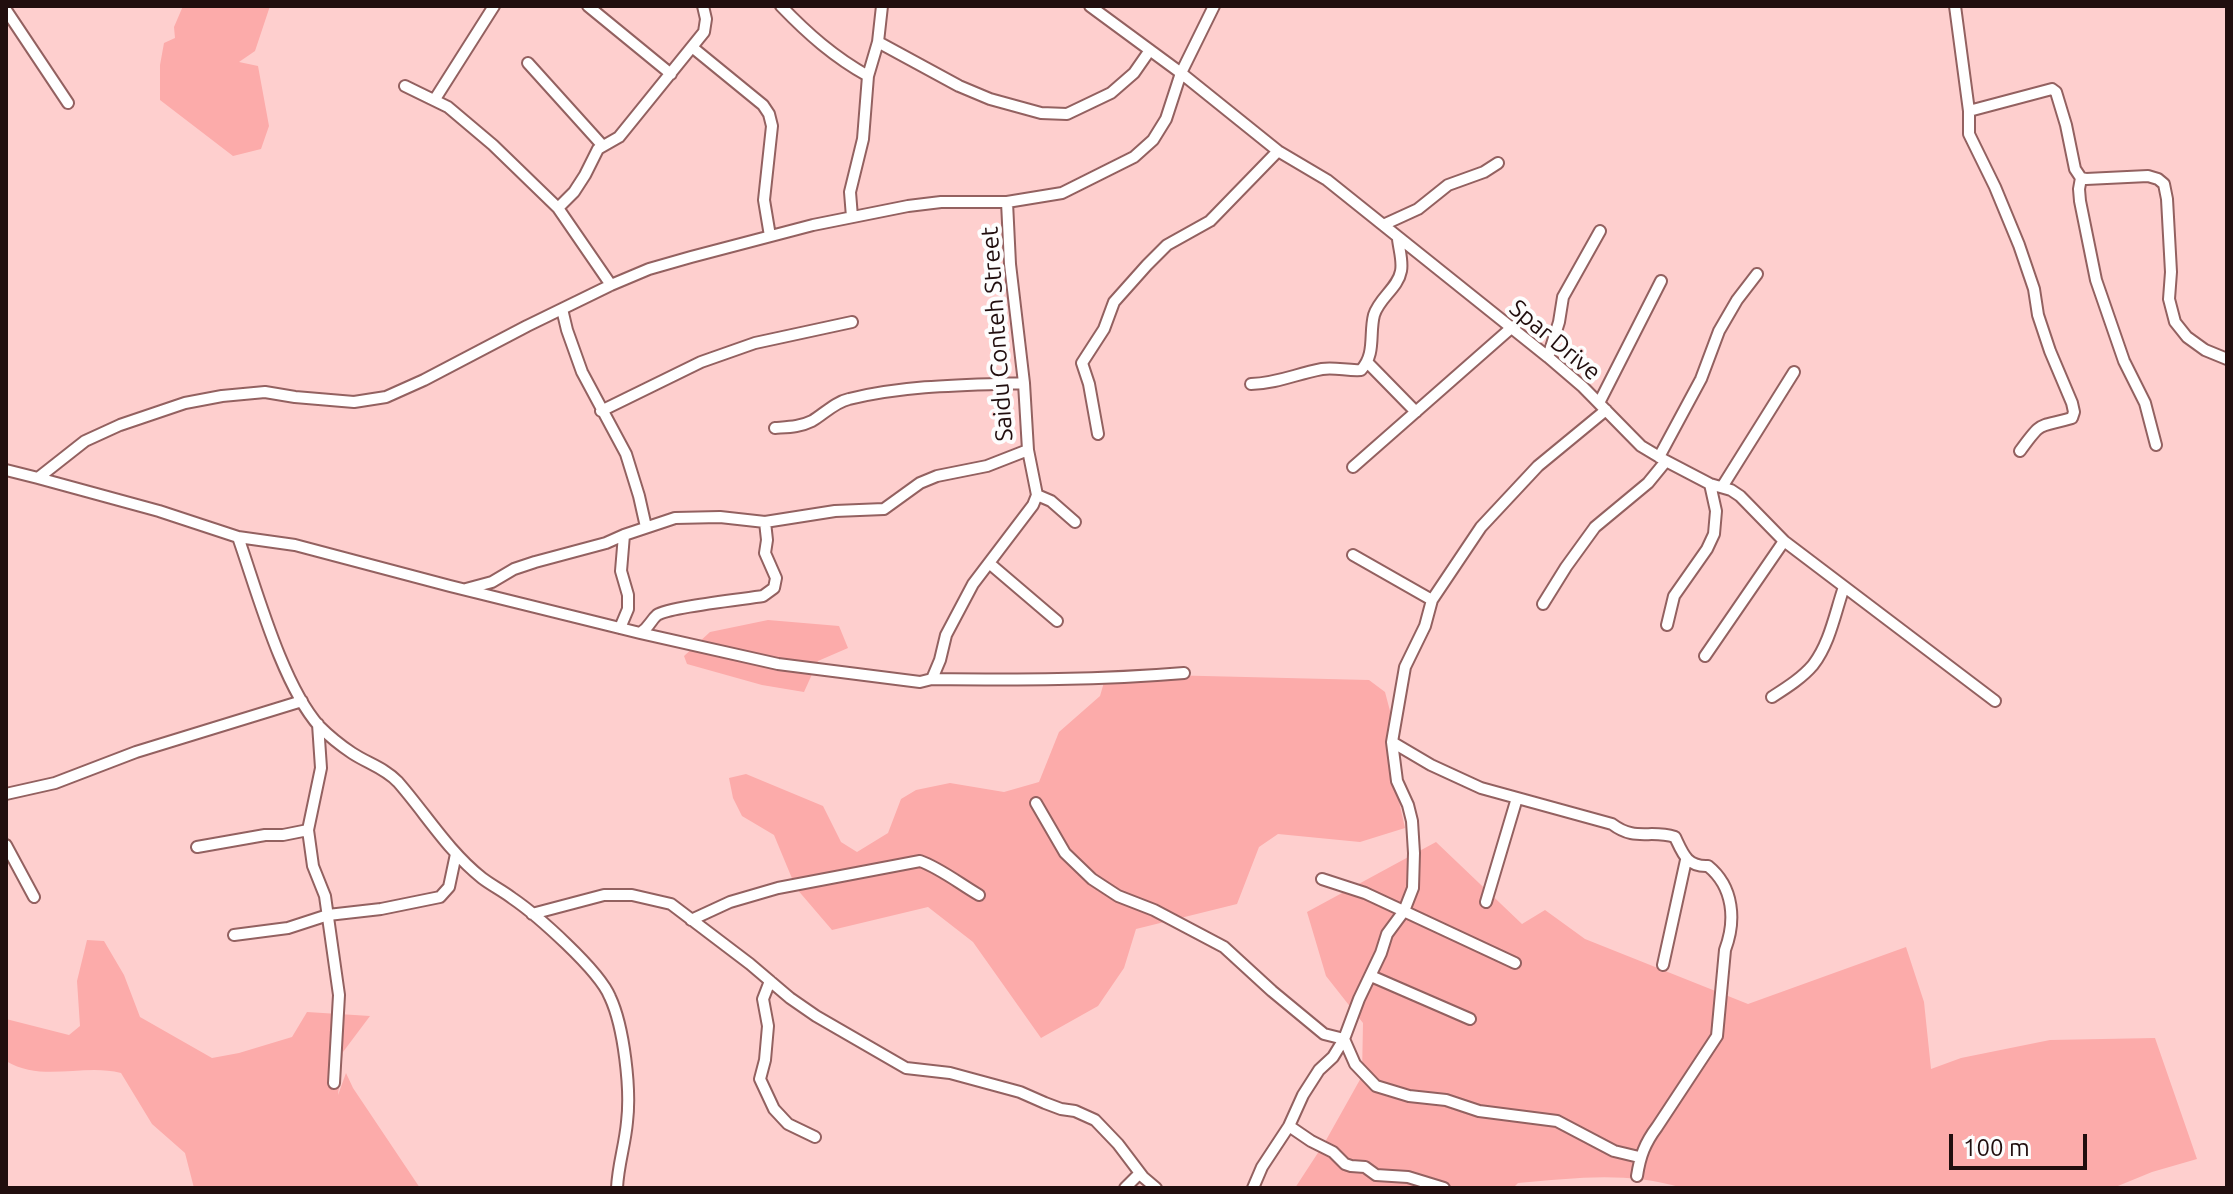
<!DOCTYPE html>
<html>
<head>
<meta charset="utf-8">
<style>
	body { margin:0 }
	#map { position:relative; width:2233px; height:1194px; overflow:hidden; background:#fecfce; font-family:Ubuntu,sans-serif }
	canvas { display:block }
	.frame { position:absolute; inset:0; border:8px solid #210e0e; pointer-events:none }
	.scale { position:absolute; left:1949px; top:1134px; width:138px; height:36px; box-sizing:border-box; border:4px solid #210e0e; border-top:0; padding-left:10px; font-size:24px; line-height:28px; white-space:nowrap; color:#210e0e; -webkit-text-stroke:6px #fdfdfd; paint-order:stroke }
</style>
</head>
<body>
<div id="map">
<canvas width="2233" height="1194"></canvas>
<div class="frame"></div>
<div class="scale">100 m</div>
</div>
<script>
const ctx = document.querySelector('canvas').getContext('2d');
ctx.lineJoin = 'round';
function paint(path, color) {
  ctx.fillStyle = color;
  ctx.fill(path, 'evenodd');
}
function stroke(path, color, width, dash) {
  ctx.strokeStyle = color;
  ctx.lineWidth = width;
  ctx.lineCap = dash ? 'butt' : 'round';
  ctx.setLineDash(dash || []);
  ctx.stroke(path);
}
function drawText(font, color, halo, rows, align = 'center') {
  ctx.font = font + ' Ubuntu,sans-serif';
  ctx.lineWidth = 8;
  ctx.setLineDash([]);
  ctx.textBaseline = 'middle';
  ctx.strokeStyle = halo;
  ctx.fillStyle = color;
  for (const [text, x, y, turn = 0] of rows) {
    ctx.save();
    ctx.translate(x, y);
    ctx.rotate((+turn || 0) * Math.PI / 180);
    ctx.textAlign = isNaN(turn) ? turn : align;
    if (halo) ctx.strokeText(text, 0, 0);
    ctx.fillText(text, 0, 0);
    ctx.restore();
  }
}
paint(new Path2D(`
	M183 6H270L255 51 239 62 258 66 269 126 261 149 233 156 160 100V65L164 43 175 38 174 27Z
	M768 620 839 626 848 648 818 661 804 692 762 685 687 664 684 656 710 632Z
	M1122 674 1369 680 1385 692 1390 711 1392 770 1405 828 1360 842 1278 834 1259 847 1237 904 1136 929 1124 968 1098 1006 1041 1038 973 942 928 907 832 930 796 888 774 835 742 816 733 798 729 778 746 774 823 806 841 842 857 852 888 833 901 799 916 790 950 783 1004 792 1039 782 1059 732 1100 696 1105 679Z
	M1436 842 1522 924 1545 910 1585 939 1748 1004 1906 947 1924 1002 1931 1069 1961 1058 2050 1040 2155 1038 2197 1159 2152 1172 2113 1188H1683C1626 1171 1576 1178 1518 1183L1513 1188H1295L1325 1142 1362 1076 1363 1023 1326 976 1307 912Z
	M87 940 104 941 124 975 140 1017 212 1058 239 1053 292 1037 307 1012 370 1016 343 1052 338 1095 346 1073 353 1088 420 1188H194L185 1153 152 1124 121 1073C83 1063 43 1083 6 1061V1019L69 1035 80 1026 77 981Z`), '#fcabaa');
const minor = new Path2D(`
	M588 6 671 74
	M781 6C808 34 834 57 868 76
	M1090 6 1181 73 1278 151 1327 180 1548 357 1583 387 1641 446 1666 461 1710 484 1731 490 1740 496 1784 541 1995 701
	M1955 6 1969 111V134L1995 187 2019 245 2034 289 2038 315 2050 351 2072 403 2074 412 2072 418C2038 428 2043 419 2020 451
	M6 10 68 103
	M878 42 959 86 990 99 1041 113 1067 114 1111 93 1134 73 1150 50
	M692 47 763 105 769 114 772 126 764 200 770 236
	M528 63 602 145
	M405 86 448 107 493 145 558 208 611 285
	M435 99 494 6
	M1969 111 2052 89 2056 92 2066 125 2075 169 2081 178 2086 179 2148 176 2158 179 2164 184 2167 199 2171 272 2169 299 2175 322 2187 337 2205 350 2227 359
	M2081 178 2079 189 2080 201 2096 280 2124 361 2145 403 2156 445
	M558 208 574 192 585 175 598 149 619 137 704 32 706 19 703 6
	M852 217 850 192 863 139 868 76 878 42 882 6
	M1383 225 1418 209 1448 185 1484 172 1498 163
	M562 309 567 330 582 372 626 454 639 496 646 527
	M1548 357 1559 322 1563 297 1600 231
	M1368 363 1416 412
	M1251 384C1279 383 1295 374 1322 369 1335 367 1348 371 1361 370 1376 354 1369 334 1374 315 1379 298 1398 288 1401 271 1403 261 1399 249 1398 239
	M1599 403 1661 281
	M601 411 701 362 755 343 852 322
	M775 428C788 427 800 427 812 421 824 414 835 402 849 399 906 385 966 385 1024 383
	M1098 434 1089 384 1082 363 1104 329 1114 302 1147 265 1167 245 1210 221 1278 151
	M1659 457 1701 379 1719 331 1737 300 1757 274
	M1353 467 1510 329
	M6 470 38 478 85 441 120 425 185 403 222 396 265 392 295 397 354 402 386 397 424 380 527 326 611 285 649 269 691 257 813 225 908 206 941 202H1007L1062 193 1134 157 1153 140 1166 119 1181 73 1214 6
	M38 478 159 511 238 537 295 545 450 586 640 633 778 664 920 682 932 679 940 660 946 635 973 584 1033 505 1037 495 1028 450 1024 383 1010 264 1007 202
	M1722 487 1794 372
	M1037 495 1051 501 1075 522
	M238 537C257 591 282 684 319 726 329 736 340 745 352 753 367 763 385 768 398 782 426 814 448 851 482 878 491 885 503 891 512 898 537 915 599 970 610 997 624 1027 631 1089 627 1122 625 1145 618 1165 617 1188
	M1353 555 1432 600
	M989 563 1057 621
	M466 589 492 582 514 569 535 562 606 543 624 535 675 518 720 517 765 522 835 511 884 509 920 483 937 476 987 466 1028 450
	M1543 604 1566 567 1595 527 1648 483 1666 461
	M1667 625 1674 596 1707 549 1714 534 1716 511 1710 484
	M620 628 628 609V595L621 571 624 535
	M640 633C650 627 650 621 657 615 668 607 745 599 763 596L774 588 776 578 765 553 767 540 765 522
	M1705 656 1784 541
	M932 679C1017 680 1100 680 1184 673
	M1772 697C1786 688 1802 678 1813 665 1830 643 1835 613 1844 587
	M318 724 321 768 308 830 313 866 325 896 339 995 334 1083
	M1392 742 1431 765 1481 788 1612 824C1636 842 1649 829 1675 837 1683 854 1687 867 1708 866 1734 887 1736 921 1725 950L1717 1036 1657 1127C1645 1143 1640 1156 1637 1176
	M6 794 55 783 136 752 302 701
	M1036 803 1065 853 1092 879 1118 896 1154 910 1224 947 1272 991 1324 1034 1344 1039 1355 1064 1376 1086 1409 1096 1446 1100 1479 1111 1557 1121 1614 1151 1639 1157
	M6 845 34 897
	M197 847 265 835H283L308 830
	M1322 879 1365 893 1515 963
	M1486 902 1517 798
	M532 914 604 895H632L671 904 750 964 790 998 816 1016 906 1068 950 1073 1020 1092 1045 1103 1061 1109 1075 1111 1095 1120 1118 1144 1143 1177 1156 1188
	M691 920 730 902 778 888 920 861C940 868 960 884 979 895
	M234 935 288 928 328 915 381 909 440 897 449 887 456 854
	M1663 965 1686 860
	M1371 976 1470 1019
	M770 981 763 999 768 1026 765 1060 760 1079 774 1109 788 1124 815 1137
	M1289 1126 1311 1141 1333 1152 1345 1164 1351 1166 1365 1167 1376 1175 1408 1177 1444 1188
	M1125 1188 1140 1173
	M1253 1188 1262 1167 1289 1126 1303 1095 1319 1070 1333 1057 1344 1039 1359 999 1381 953 1387 934 1404 911 1413 888 1414 853 1412 821 1408 805 1397 781 1392 742 1405 667 1425 626 1432 600 1481 527 1538 466 1606 410`);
stroke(minor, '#936160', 14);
stroke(minor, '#fff', 10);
drawText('24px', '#210e0e', '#fdfdfd', [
	["Saidu Conteh Street",997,334,-94],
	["Spar Drive",1555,340,40]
]);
</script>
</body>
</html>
